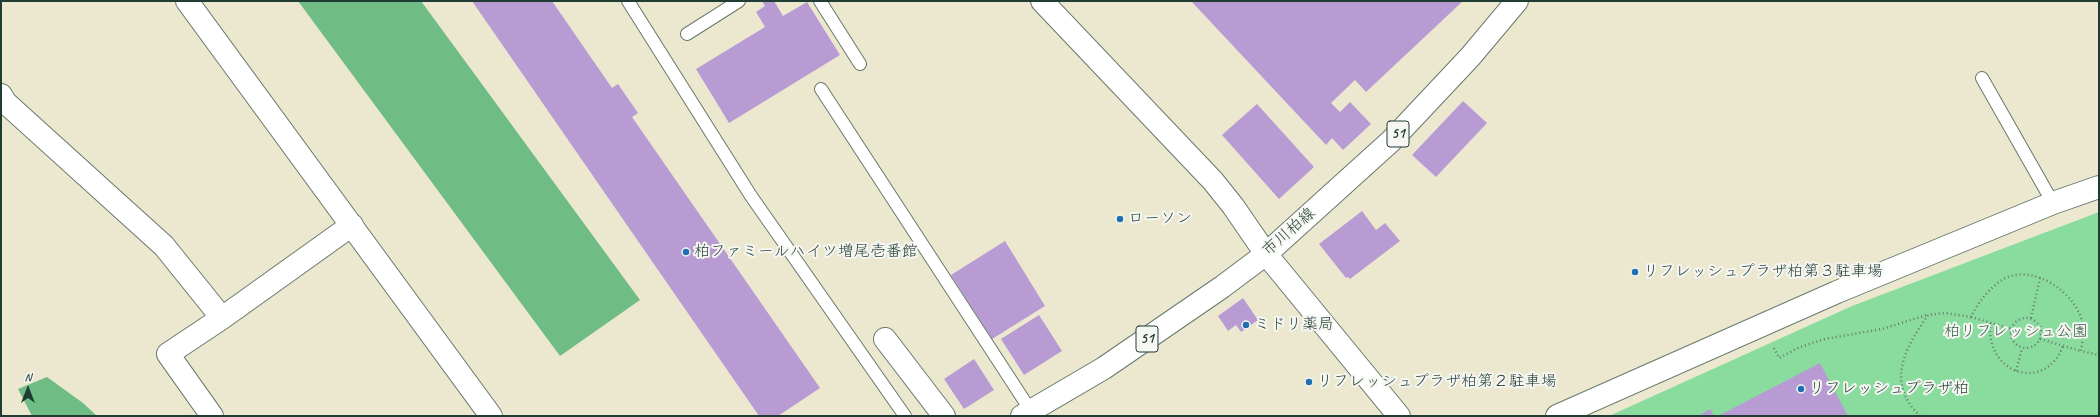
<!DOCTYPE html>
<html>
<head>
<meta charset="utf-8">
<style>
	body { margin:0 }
	#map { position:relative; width:2100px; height:417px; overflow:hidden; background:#ece8d0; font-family:Caveat,sans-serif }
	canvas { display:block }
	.frame { position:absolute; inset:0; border:2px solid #1f3d34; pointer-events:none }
	.north { position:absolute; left:8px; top:369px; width:40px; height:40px; -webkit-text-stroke:3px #f6f6f2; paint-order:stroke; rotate:0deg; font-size:11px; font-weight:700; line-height:16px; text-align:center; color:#1f3d34 }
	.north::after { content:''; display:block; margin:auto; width:14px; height:18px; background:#1f3d34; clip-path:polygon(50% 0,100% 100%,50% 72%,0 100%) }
</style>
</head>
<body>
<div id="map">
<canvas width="2100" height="417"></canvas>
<div class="frame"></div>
<div class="north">N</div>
</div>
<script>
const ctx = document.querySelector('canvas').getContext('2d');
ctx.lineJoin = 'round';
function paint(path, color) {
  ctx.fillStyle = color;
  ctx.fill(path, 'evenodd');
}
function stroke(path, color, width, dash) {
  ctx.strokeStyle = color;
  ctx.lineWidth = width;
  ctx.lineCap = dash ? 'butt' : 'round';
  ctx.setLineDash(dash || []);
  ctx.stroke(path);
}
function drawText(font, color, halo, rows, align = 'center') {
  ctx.font = font + ' Caveat,"Klee One",sans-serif';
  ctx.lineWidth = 4;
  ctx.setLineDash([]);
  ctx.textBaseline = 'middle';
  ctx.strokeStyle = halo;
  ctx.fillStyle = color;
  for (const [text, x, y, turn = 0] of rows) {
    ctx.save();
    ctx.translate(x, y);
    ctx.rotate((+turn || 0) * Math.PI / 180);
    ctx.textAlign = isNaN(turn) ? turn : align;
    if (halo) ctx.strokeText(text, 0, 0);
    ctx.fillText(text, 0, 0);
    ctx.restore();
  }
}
paint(new Path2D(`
	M2099 212V416H1609L1852 306Z`), '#8adc9e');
paint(new Path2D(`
	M298 1H421L640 300 560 356Z
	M47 377 83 403 97 416H32L18 389Z`), '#6fbc85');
paint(new Path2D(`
	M472 1H552L612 88 618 84 638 113 632 117 820 388 778 416H759Z
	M762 1H774L783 16 807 2 840 55 729 123 696 69 765 27 756 12 765 6Z
	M1191 1H1463L1366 92 1355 80 1331 103 1340 112 1350 102 1371 124 1343 150 1332 138 1326 145Z
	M1463 101 1487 123 1436 177 1412 155Z
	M1257 104 1314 167 1279 199 1222 135Z
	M1362 211 1376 230 1385 223 1400 241 1350 279 1348 277 1346 278 1319 244Z
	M1005 241 1045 306 992 339 951 275Z
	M1243 298 1258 320 1241 332 1236 325 1228 331 1218 316Z
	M1039 315 1062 351 1024 375 1001 339Z
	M974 359 994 390 964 409 944 379Z
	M1820 363 1848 416H1718Z
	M1710 409 1714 416H1698Z`), '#b99bd4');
const lane = new Path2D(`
	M628 1 751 196 905 416
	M820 1 860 64
	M687 34 739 1
	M1982 78 2053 203
	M821 89 1031 411`);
const street = new Path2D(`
	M187 1 491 416
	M1042 1 1213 181 1233 206 1266 254
	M1 95 6 103 164 246 222 318 352 225
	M885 339 944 416
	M212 416 168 354 222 318
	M1557 416 1837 292 2053 203 2099 187`);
const secondary = new Path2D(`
	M1266 254 1399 416`);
const primary = new Path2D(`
	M1022 416 1104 368 1222 287 1266 254 1391 141 1470 57 1517 1`);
stroke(lane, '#67796b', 14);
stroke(street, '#67796b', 24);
stroke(secondary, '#67796b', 24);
stroke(primary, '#67796b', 24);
stroke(new Path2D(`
	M1971 317 2012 329
	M2011 333a15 15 0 1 1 30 0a15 15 0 1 1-30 0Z
	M2031 318 2040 278
	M1990 323C1986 376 2046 392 2063 346
	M2040 339 2081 351
	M1774 348 1779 358 1800 347 1825 339 1882 329 1927 315
	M2016 371 2022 348
	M1920 416C1885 382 1905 349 1928 315L1945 313 1971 317C1978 303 1988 289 2002 280 2032 261 2079 294 2083 326 2084 334 2082 343 2081 351L2099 355`), '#67796b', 2.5, [1, 3]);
stroke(lane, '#fff', 12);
stroke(street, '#fff', 22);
stroke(secondary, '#fff', 22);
stroke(primary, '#fff', 22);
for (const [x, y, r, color] of [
	[1120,219,4,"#1f6fb2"],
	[686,252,4,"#1f6fb2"],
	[1635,272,4,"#1f6fb2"],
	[1246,325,4,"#1f6fb2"],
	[1309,382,4,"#1f6fb2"],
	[1801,389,4,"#1f6fb2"]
]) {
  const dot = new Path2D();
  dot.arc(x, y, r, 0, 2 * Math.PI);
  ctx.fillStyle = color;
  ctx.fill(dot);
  stroke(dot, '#f6f6f2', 1.5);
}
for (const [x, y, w] of [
	[1398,134,22],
	[1147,339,22]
]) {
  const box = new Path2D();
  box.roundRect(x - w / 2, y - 13, w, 26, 3);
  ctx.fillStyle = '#f6f6f2';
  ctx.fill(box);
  stroke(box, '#1f3d34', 1);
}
drawText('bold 15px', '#1f3d34', null, [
	["51",1398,134],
	["51",1147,339]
]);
drawText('16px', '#1f3d34', '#f6f6f2', [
	["ローソン",1128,219],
	["柏ファミールハイツ増尾壱番館",694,252],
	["リフレッシュプラザ柏第３駐車場",1643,272],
	["ミドリ薬局",1254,325],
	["リフレッシュプラザ柏第２駐車場",1317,382],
	["リフレッシュプラザ柏",1809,389]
], 'left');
drawText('16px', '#1f3d34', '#f6f6f2', [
	["市川柏線",1289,232,-41]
]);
drawText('16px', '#345d49', '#f6f6f2', [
	["柏リフレッシュ公園",2016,332]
]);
</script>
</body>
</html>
